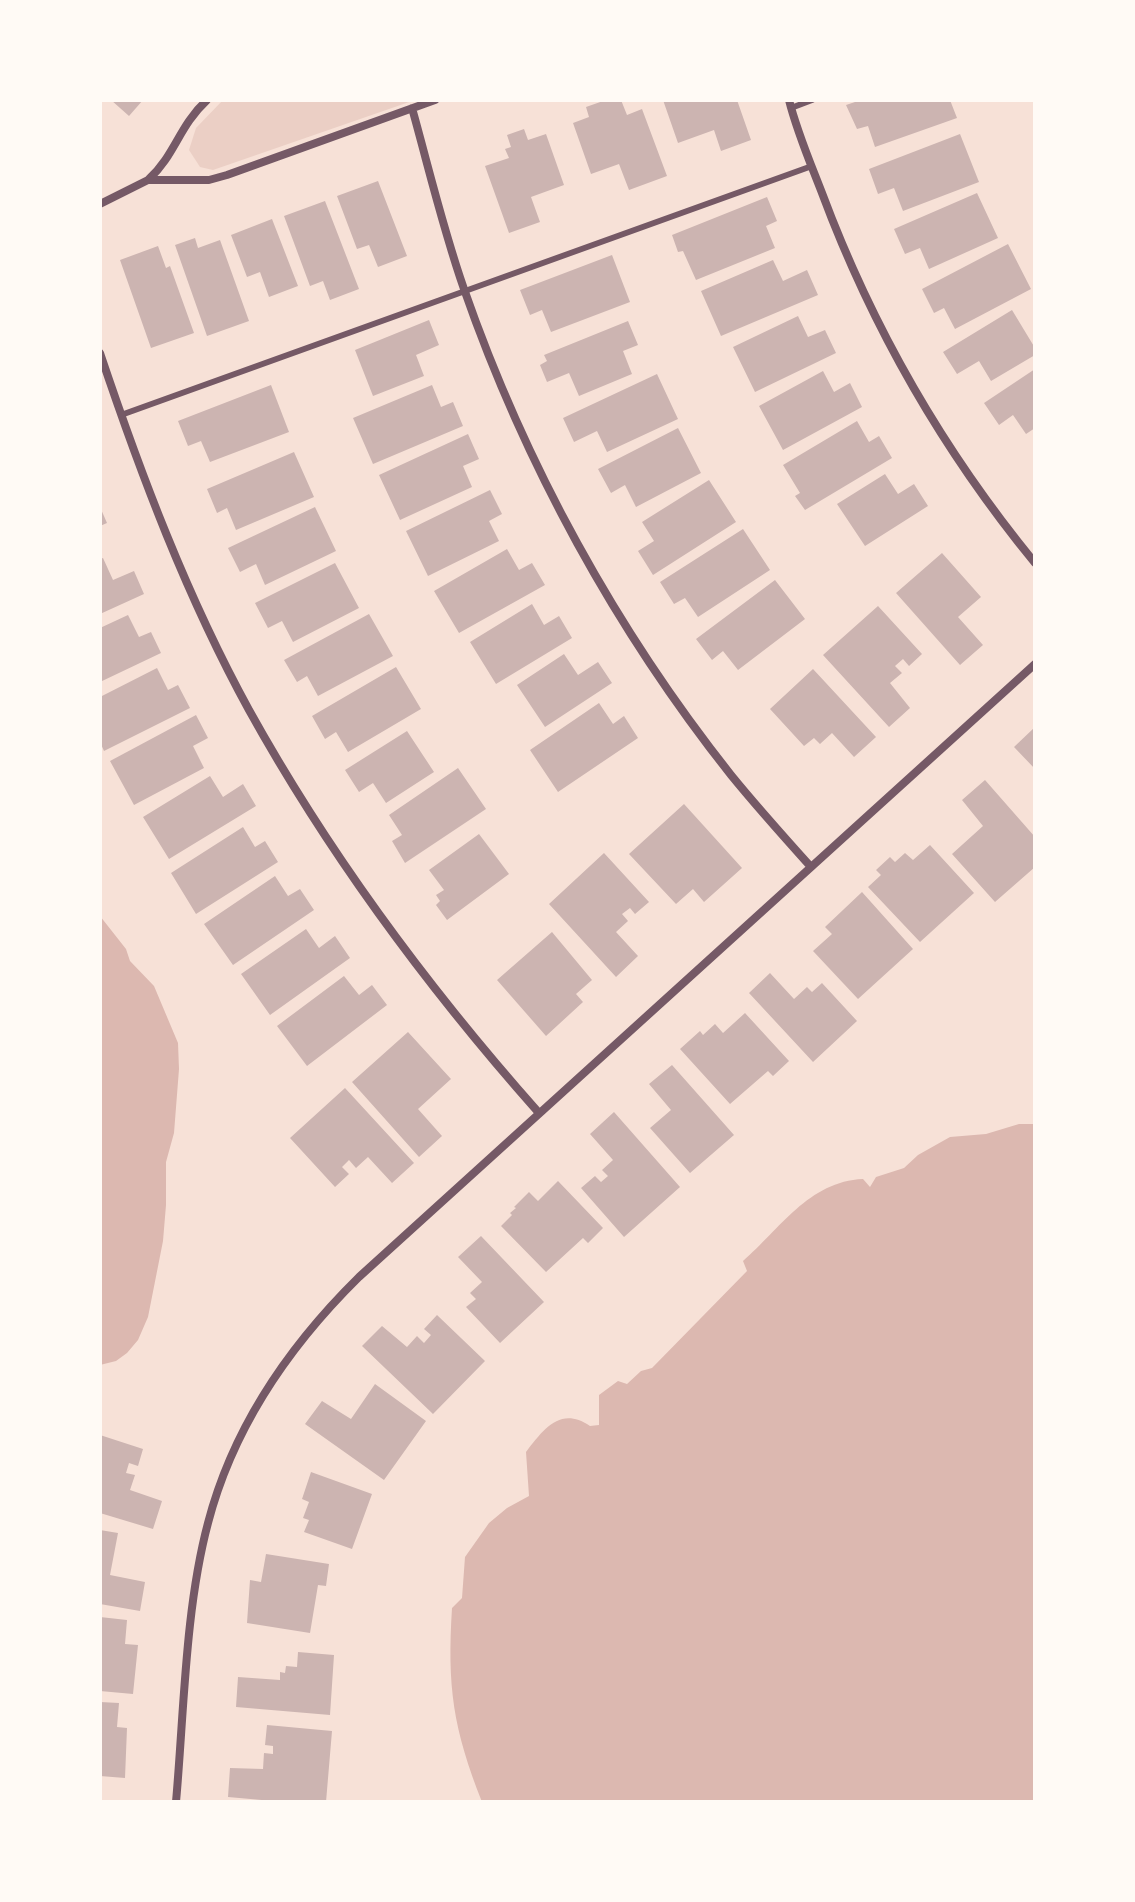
<!DOCTYPE html>
<html>
<head>
<meta charset="utf-8">
<style>
	body { margin:0 }
	#map { position:relative; width:1135px; height:1902px; overflow:hidden; background:#f7e1d7; font-family:"Roboto Condensed",sans-serif }
	canvas { display:block }
	.frame { position:absolute; inset:0; border:102px solid #fffaf5; pointer-events:none }
</style>
</head>
<body>
<div id="map">
<canvas width="1135" height="1902"></canvas>
<div class="frame"></div>
</div>
<script>
const ctx = document.querySelector('canvas').getContext('2d');
ctx.lineJoin = 'round';
function paint(path, color) {
  ctx.fillStyle = color;
  ctx.fill(path, 'evenodd');
}
function stroke(path, color, width, dash) {
  ctx.strokeStyle = color;
  ctx.lineWidth = width;
  ctx.lineCap = dash ? 'butt' : 'round';
  ctx.setLineDash(dash || []);
  ctx.stroke(path);
}
paint(new Path2D(`
	M223 100H415L213 170 200 167 189 150 196 128Z`), '#ebcfc5');
paint(new Path2D(`
	M100 916 126 949 130 961 154 986 178 1043 179 1069 174 1133 166 1162V1205L163 1241 148 1317 138 1340 127 1353 116 1361 100 1365Z
	M1019 1124H1035V1802H482C453 1728 447 1687 452 1608L462 1598 465 1557 489 1523 507 1508 529 1496 526 1452C544 1429 560 1406 590 1426L599 1425V1395L618 1381 627 1384 641 1371 652 1368 747 1271 743 1261C779 1230 809 1181 863 1179L870 1187 876 1177 904 1168 918 1155 950 1137 986 1134Z`), '#dcb8b0');
paint(new Path2D(`
	M111 100H143L129 116Z
	M606 100H621L627 115 642 109 667 176 629 190 619 164 591 174 573 123 589 117 586 107Z
	M663 100H737L751 140 721 151 714 130 678 143Z
	M861 100H950L957 118 875 147 868 126 857 129 846 105Z
	M524 129 528 140 546 134 564 185 531 197 540 222 509 233 485 166 509 158 505 149 511 147 507 135Z
	M960 134 979 182 903 211 894 188 878 194 869 169Z
	M378 181 407 256 378 267 369 245 357 249 337 196Z
	M977 193 998 238 929 269 920 248 905 254 894 229Z
	M767 197 777 221 766 226 775 248 696 280 683 251 678 252 672 235Z
	M325 201 359 289 330 300 323 281 310 286 284 216Z
	M272 219 298 286 269 297 260 272 247 277 231 235Z
	M195 238 198 248 220 240 249 321 207 336 175 245Z
	M1008 244 1031 289 955 329 944 308 934 313 922 289Z
	M158 246 166 268 170 266 194 333 151 348 120 260Z
	M612 255 630 302 551 332 542 310 530 315 520 290Z
	M773 260 783 281 807 270 818 295 721 336 701 291Z
	M1012 310 1035 348V355L991 381 979 361 957 374 943 352Z
	M798 316 808 337 825 330 836 353 755 392 733 347Z
	M429 320 439 345 416 355 424 376 373 396 355 350Z
	M628 321 638 345 623 351 632 374 579 396 569 373 547 382 540 365 547 361 544 355Z
	M1035 369V428L1026 434 1013 415 999 425 984 403Z
	M823 371 834 392 850 383 862 407 783 450 759 406Z
	M657 374 678 419 607 452 597 431 574 442 563 418Z
	M271 385 289 432 210 462 201 441 188 446 178 421Z
	M432 385 441 407 453 402 463 426 373 464 353 418Z
	M857 421 869 442 879 436 892 458 805 510 795 496 800 493 783 465Z
	M678 428 701 473 636 507 625 485 611 493 598 469Z
	M468 434 479 459 463 466 472 487 400 520 379 475Z
	M294 452 314 497 236 530 227 508 217 513 207 489Z
	M885 474 898 494 914 484 928 506 865 546 837 504Z
	M709 480 736 522 653 575 638 551 654 541 642 522Z
	M490 490 502 514 489 521 499 541 428 576 406 531Z
	M100 507 107 523 100 526Z
	M315 507 336 551 265 585 256 564 240 572 228 548Z
	M743 529 770 570 698 617 685 598 674 604 660 582Z
	M507 549 519 570 532 563 545 585 459 633 434 591Z
	M942 553 981 597 958 617 983 645 960 665 896 593Z
	M103 558 113 580 134 571 144 594 100 614V559Z
	M335 563 359 608 293 642 282 621 268 628 255 603Z
	M775 580 805 619 738 670 723 651 712 660 696 639Z
	M532 604 544 625 559 616 572 638 496 684 470 642Z
	M878 606 922 654 909 666 903 659 895 666 902 673 890 683 910 708 889 727 823 655Z
	M369 614 393 656 318 696 307 676 297 682 284 660Z
	M128 615 139 637 151 632 161 653 100 682V628Z
	M564 654 578 675 598 662 612 683 545 727 517 685Z
	M396 667 421 709 348 752 336 732 325 739 312 716Z
	M157 668 168 690 178 685 190 708 104 751 100 742V697Z
	M813 669 876 737 854 757 832 733 820 744 814 738 804 746 770 709Z
	M599 703 613 724 624 716 638 738 558 792 530 750Z
	M196 715 208 738 193 746 204 768 134 805 110 761Z
	M1035 727V769L1014 747Z
	M407 731 434 772 386 803 373 783 359 792 345 770Z
	M458 768 486 809 405 863 392 841 402 835 389 815Z
	M210 776 223 797 243 784 256 806 169 859 143 817Z
	M985 780 1035 837V867L995 902 952 854 983 826 962 800Z
	M684 804 742 868 704 902 693 889 676 904 629 854Z
	M243 827 255 847 265 841 278 862 196 914 171 873Z
	M479 834 509 874 447 920 436 905 440 901 436 895 444 890 429 870Z
	M930 845 974 893 920 942 868 887 881 875 876 870 890 857 895 862 905 853 913 860Z
	M604 853 649 902 635 914 630 908 622 914 628 921 616 932 638 956 616 977 549 904Z
	M275 876 288 896 300 889 314 910 233 965 204 924Z
	M862 892 913 949 858 999 813 951 832 934 825 927Z
	M306 929 319 948 335 936 350 958 270 1015 241 974Z
	M552 932 592 980 576 994 583 1002 546 1036 497 980Z
	M770 973 794 999 807 987 812 992 822 983 857 1021 813 1062 749 993Z
	M344 976 359 995 372 985 387 1005 307 1066 277 1026Z
	M745 1013 789 1061 773 1076 768 1071 730 1104 680 1049 700 1031 703 1035 715 1024 723 1033Z
	M408 1032 451 1079 418 1109 442 1136 419 1157 352 1082Z
	M672 1065 734 1135 690 1173 650 1128 671 1110 649 1084Z
	M345 1088 414 1163 392 1183 368 1157 356 1168 349 1160 342 1167 349 1174 335 1187 290 1138Z
	M614 1112 680 1187 624 1237 581 1188 595 1176 601 1182 608 1176 602 1170 613 1160 590 1134Z
	M558 1181 603 1228 588 1243 583 1238 546 1272 501 1226 512 1215 510 1213 516 1208 514 1207 529 1192 538 1201Z
	M481 1236 544 1302 500 1343 466 1307 476 1299 470 1293 482 1282 458 1257Z
	M437 1315 485 1361 433 1414 362 1346 382 1326 407 1347 417 1336 424 1343 431 1335 424 1329Z
	M375 1384 426 1421 384 1480 305 1424 322 1401 351 1419Z
	M100 1435 143 1449 138 1466 129 1463 126 1473 135 1475 130 1490 162 1501 153 1529 100 1513Z
	M311 1472 372 1494 352 1549 304 1532 309 1520 303 1518 309 1502 302 1499Z
	M100 1530 118 1533 110 1575 145 1582 140 1611 100 1604Z
	M266 1554 329 1564 326 1586 318 1585 310 1633 247 1623 250 1580 261 1582Z
	M100 1617 127 1620 125 1644 138 1645 133 1694 100 1691Z
	M298 1652 334 1655 330 1715 236 1707 238 1677 280 1680V1672L285 1673 286 1666 297 1667Z
	M100 1702 119 1703 117 1727 127 1728 125 1778 100 1776Z
	M267 1725 332 1731 326 1802H284L228 1797 230 1768 263 1769 264 1753 273 1754V1746L265 1745Z`), '#ccb4b1');
stroke(new Path2D(`
	M791 108 812 100
	M121 415 812 166`), '#755966', 6);
stroke(new Path2D(`
	M789 100C797 132 810 162 822 193 872 327 944 452 1035 563
	M412 108C429 169 443 229 464 289 525 464 616 630 731 775 757 807 784 837 811 867
	M149 179C175 155 179 126 207 100
	M100 204 148 180H209L227 175 435 100
	M100 353C141 475 187 597 249 710 330 856 429 989 539 1113
	M176 1802C184 1713 185 1609 208 1523 233 1427 289 1346 359 1277L1035 664`), '#755966', 8);
</script>
</body>
</html>
